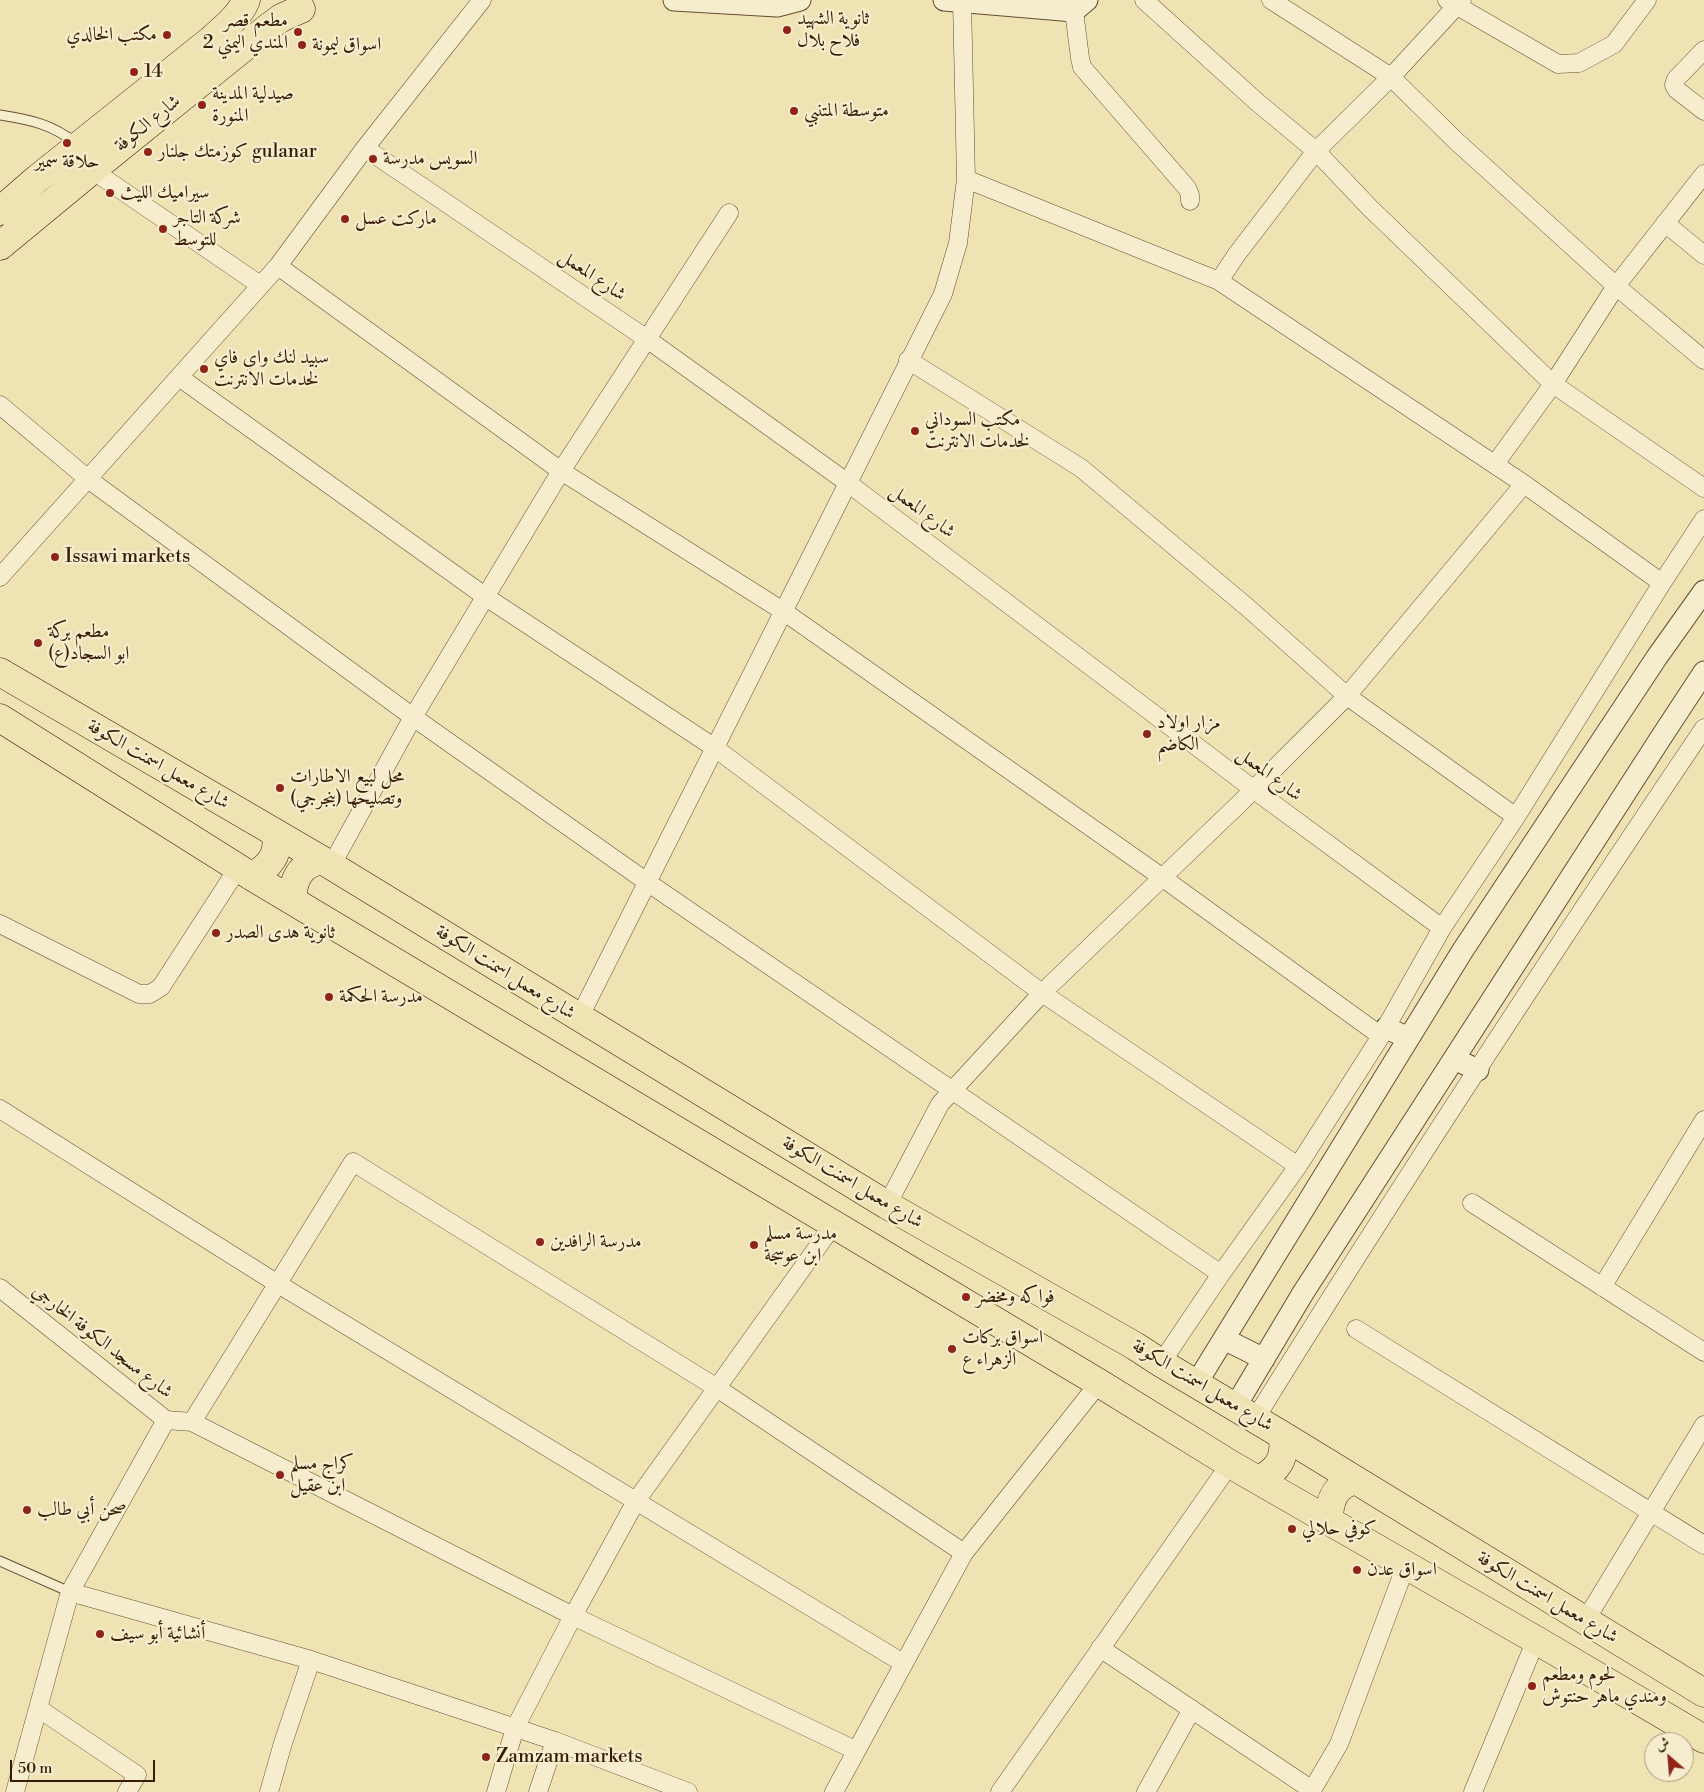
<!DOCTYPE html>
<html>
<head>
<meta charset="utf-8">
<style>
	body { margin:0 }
	#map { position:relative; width:1704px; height:1792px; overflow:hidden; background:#efe3b4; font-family:"Libre Bodoni",Amiri,serif }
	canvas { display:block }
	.north { position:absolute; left:1644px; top:1732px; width:50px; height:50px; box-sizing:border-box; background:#f5edce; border:1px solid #aa997e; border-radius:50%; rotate:333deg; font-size:14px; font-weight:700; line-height:20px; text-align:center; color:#391c05 }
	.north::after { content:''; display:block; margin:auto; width:18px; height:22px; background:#8f2418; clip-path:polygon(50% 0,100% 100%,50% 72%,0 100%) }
	.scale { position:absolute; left:10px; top:1760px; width:145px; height:22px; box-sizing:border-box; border:2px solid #391c05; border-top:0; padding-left:6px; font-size:15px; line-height:18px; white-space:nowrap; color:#391c05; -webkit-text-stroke:4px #f5edce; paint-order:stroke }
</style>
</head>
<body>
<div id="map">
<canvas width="1704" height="1792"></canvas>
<div class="north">ش</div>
<div class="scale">50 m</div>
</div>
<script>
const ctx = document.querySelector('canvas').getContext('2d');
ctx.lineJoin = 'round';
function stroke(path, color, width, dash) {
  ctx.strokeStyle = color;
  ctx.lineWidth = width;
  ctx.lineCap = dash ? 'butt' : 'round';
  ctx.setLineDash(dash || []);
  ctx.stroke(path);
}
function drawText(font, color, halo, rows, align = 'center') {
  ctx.font = font + ' "Libre Bodoni",Amiri,serif';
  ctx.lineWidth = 4.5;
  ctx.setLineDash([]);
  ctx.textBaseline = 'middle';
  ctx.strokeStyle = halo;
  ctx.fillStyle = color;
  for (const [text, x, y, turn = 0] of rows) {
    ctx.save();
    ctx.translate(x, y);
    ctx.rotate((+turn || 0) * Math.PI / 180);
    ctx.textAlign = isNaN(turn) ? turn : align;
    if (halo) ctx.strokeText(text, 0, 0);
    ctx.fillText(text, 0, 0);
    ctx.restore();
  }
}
const service = new Path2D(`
	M0 115C31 120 52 124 77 144
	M0 1561 70 1592`);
const minor = new Path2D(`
	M1144 0 1257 102 1316 151 1370 208 1553 384 1704 488
	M1271 0 1391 77 1455 140 1616 286 1704 360
	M1447 0 1558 64 1579 63 1614 44 1647 0
	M1074 11 1080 58 1082 67 1187 188 1190 195V201
	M1704 50 1676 79 1674 85 1677 90 1704 111
	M365 148 647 339 848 483 1253 789 1442 928
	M92 170 260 285
	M966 179 1219 281 1524 484 1662 583
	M1665 223 1704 255
	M278 266 561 471 783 611 1163 878 1381 1036
	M1219 281 1237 254 1316 151 1391 77 1462 0
	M908 360 1081 468 1247 607 1347 696 1516 817
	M179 377 486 597 715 748 1042 993 1298 1166
	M0 405 88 479 413 717 647 882 1221 1274
	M1495 464 1553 384 1616 286 1704 174
	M0 577 278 266 365 148 482 0
	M331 866 413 717 561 471 729 213
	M0 924 139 994H150L161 987 238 868
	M579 1018 943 294 958 243 966 179 962 0
	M0 1109 278 1284 903 1663
	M1472 1203 1704 1352
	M887 1205 940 1104 1042 993 1240 803 1347 696 1524 484
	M1602 1287 1704 1120
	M0 1288 166 1420
	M1356 1329 1704 1545
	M1161 1363 1221 1274 1298 1166 1381 1036 1442 928 1516 817 1662 583 1704 519
	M1255 1419C1400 1185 1551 955 1704 728
	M166 1420 192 1422 573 1616 855 1750
	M192 1422 353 1162 717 1388 964 1553
	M70 1592 311 1660 555 1741 688 1792
	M1585 1621 1704 1425
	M1100 1648 1312 1790
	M38 1708 137 1775 127 1792
	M15 1792 70 1592 166 1420
	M269 1792 283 1743 311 1660
	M496 1792 515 1728 573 1616 636 1501 834 1224
	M538 1792 555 1741
	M834 1792 964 1553 1099 1383
	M1000 1792 1230 1464
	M1146 1792 1192 1709
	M1311 1792 1339 1744 1406 1565
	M1473 1792 1536 1640`);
const tertiary = new Path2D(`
	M674 0 777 6 800 0
	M944 0 1074 11 1087 0
	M1386 1028 1409 1038
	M1454 1059 1478 1070
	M1224 1339 1264 1359
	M1196 1384 1463 950 1657 657 1704 591
	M1235 1407 1303 1293 1662 736 1704 672`);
const primary = new Path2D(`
	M0 672 322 860 887 1205 1135 1346 1161 1363 1282 1435 1704 1693
	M0 718 251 876 1099 1383 1230 1464 1536 1640 1704 1739
	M251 876C269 868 281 854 275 833
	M293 901C292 880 300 864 322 860
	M1258 1480C1278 1471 1287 1457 1282 1435
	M1329 1521C1329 1501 1334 1486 1355 1480`);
const trunk = new Path2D(`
	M0 211 38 178 211 40C224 28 240 16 246 0
	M0 246 92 170 269 27 281 18 301 9`);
stroke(service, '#664e31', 11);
stroke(minor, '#664e31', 19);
stroke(tertiary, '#664e31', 23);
stroke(primary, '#391c05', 29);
stroke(trunk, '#391c05', 29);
stroke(service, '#f5edce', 9);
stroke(minor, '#f5edce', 18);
stroke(tertiary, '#f5edce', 21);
stroke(primary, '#efe3b4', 28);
stroke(trunk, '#efe3b4', 28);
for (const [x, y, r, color] of [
	[787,30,5,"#8f2418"],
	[298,32,5,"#8f2418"],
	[167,35,5,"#8f2418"],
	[302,45,5,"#8f2418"],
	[134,72,5,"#8f2418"],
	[202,105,5,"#8f2418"],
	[794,111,5,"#8f2418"],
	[67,143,5,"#8f2418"],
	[148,152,5,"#8f2418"],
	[373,159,5,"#8f2418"],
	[110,193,5,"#8f2418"],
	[345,219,5,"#8f2418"],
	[163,229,5,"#8f2418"],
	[204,369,5,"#8f2418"],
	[915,431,5,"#8f2418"],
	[55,557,5,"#8f2418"],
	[38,643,5,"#8f2418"],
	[1147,734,5,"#8f2418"],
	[280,788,5,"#8f2418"],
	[216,933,5,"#8f2418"],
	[329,997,5,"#8f2418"],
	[540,1242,5,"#8f2418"],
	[754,1245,5,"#8f2418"],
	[966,1297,5,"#8f2418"],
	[952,1349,5,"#8f2418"],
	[280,1475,5,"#8f2418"],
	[27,1510,5,"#8f2418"],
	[1292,1529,5,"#8f2418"],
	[1357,1570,5,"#8f2418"],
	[100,1634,5,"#8f2418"],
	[1532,1686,5,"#8f2418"],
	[486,1757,5,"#8f2418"]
]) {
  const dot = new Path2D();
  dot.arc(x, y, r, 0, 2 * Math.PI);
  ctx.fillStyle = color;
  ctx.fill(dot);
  stroke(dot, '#f5edce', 2);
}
drawText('19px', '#391c05', '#f5edce', [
	["ثانوية الشهيد",797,19],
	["فلاح بلال",797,41],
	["مطعم قصر",288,21,"right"],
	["المندي اليمني 2",288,43,"right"],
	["مكتب الخالدي",157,35,"right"],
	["اسواق ليمونة",312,45],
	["14",144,72],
	["صيدلية المدينة",212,94],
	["المنورة",212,116],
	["متوسطة المتنبي",804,111],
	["كوزمتك جلنار gulanar",158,152],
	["السويس مدرسة",383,159],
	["حلاقة سمير",67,162,"center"],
	["سيراميك الليث",120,193],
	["شركة التاجر",173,218],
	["للتوسط",173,240],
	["ماركت عسل",355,219],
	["سبيد لنك واي فاي",214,358],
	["لخدمات الانترنت",214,380],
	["مكتب السوداني",925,420],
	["لخدمات الانترنت",925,442],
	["Issawi markets",65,557],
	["مطعم بركة",48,632],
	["ابو السجاد(ع)",48,654],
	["مزار اولاد",1157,723],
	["الكاضم",1157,745],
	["محل لبيع الاطارات",290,777],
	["وتصليحها (بنجرجي)",290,799],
	["ثانوية هدى الصدر",226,933],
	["مدرسة الحكمة",339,997],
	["مدرسة مسلم",764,1234],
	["ابن عوسجة",764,1256],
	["مدرسة الرافدين",550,1242],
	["فواكه ومخضر",976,1297],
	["اسواق بركات",962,1338],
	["الزهراء ع",962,1360],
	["كراج مسلم",290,1464],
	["ابن عقيل",290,1486],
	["صحن أبي طالب",37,1510],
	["كوفي حلالي",1302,1529],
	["اسواق عدن",1367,1570],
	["أنشائية أبو سيف",110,1634],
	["لحوم ومطعم",1542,1675],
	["ومندي ماهر حنتوش",1542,1697],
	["Zamzam markets",496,1757]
], 'left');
drawText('19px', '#391c05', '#f5edce', [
	["شارع الكوفة",148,124,-39],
	["شارع المعمل",592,276,34],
	["شارع المعمل",922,512,37],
	["شارع معمل اسمنت الكوفة",158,765,30],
	["شارع المعمل",1269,775,37],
	["شارع معمل اسمنت الكوفة",505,973,32],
	["شارع معمل اسمنت الكوفة",852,1183,31],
	["شارع مسجد الكوفة الخارجي",102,1342,38],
	["شارع معمل اسمنت الكوفة",1202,1386,31],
	["شارع معمل اسمنت الكوفة",1547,1598,31]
]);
</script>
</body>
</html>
